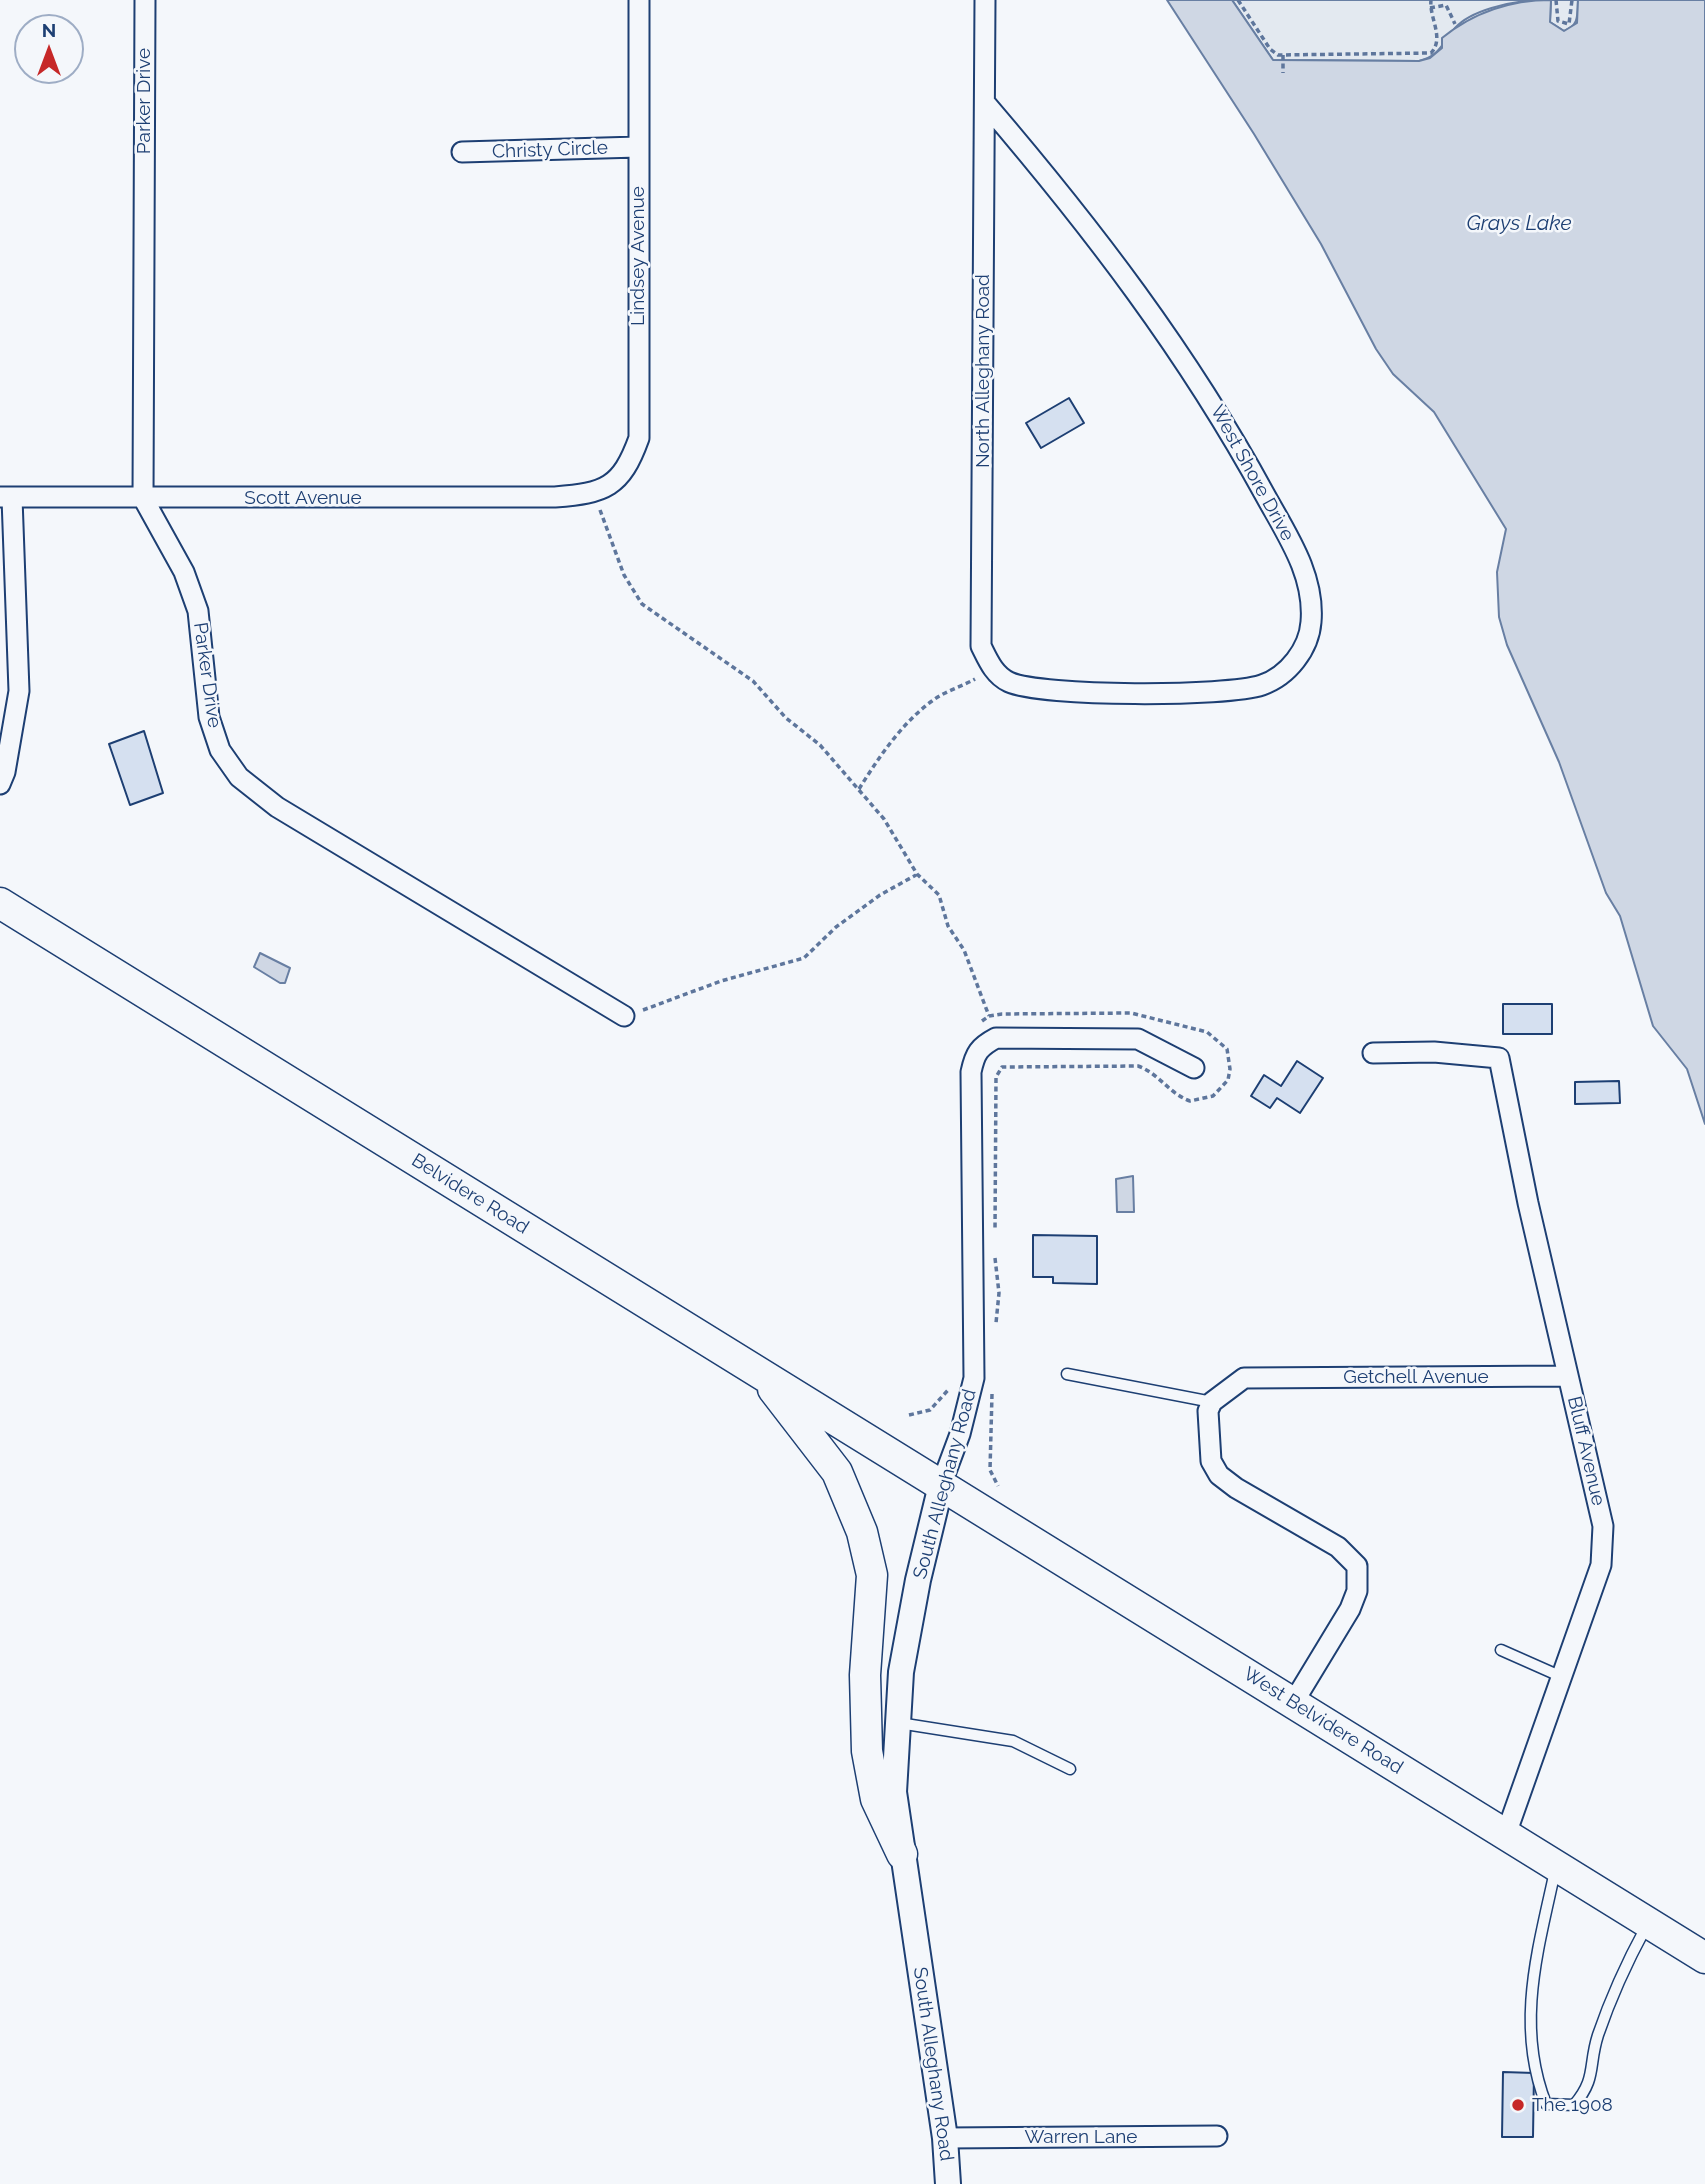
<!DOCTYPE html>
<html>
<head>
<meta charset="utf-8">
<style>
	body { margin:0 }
	#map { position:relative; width:1705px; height:2184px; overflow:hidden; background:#f4f7fb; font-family:Raleway,sans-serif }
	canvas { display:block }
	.north { position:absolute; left:14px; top:14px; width:70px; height:70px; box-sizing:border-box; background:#f4f7fb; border:2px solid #9eadc5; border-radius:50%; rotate:0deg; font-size:19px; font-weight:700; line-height:28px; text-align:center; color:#1d3f73 }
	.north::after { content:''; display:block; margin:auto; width:24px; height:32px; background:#c62828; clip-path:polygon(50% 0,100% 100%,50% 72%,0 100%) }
</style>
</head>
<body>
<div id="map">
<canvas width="1705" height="2184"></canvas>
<div class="north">N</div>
</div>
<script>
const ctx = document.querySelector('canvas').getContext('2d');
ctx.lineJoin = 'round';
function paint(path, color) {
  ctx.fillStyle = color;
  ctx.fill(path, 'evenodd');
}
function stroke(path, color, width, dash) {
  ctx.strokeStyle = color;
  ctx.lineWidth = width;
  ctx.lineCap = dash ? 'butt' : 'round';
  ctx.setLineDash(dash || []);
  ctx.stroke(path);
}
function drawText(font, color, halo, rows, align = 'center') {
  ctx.font = font + ' Raleway,sans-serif';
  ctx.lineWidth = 5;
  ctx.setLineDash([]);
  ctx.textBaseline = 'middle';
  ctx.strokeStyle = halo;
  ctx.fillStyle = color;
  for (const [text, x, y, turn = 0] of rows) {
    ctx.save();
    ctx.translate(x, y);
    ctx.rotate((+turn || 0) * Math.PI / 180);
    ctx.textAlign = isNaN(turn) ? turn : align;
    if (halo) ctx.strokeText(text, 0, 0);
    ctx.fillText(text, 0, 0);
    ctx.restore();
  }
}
const green = new Path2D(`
	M1232 0H1534C1510 2 1471 10 1455 28 1442 43 1440 56 1419 61L1273 60Z
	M1551 0H1578C1577 14 1580 25 1564 31L1550 22Z`);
paint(green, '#e3e9f0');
stroke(green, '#687fa3', 2);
const water = new Path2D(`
	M1167 0H1232L1273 60 1419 61 1430 58 1442 48V38C1474 12 1510 0 1551 0L1550 22 1564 31 1577 23 1578 0H1705V1124L1687 1069 1653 1026 1620 916 1606 893 1559 762 1507 645 1499 617 1497 572 1506 529 1434 412 1393 374 1376 349 1321 244 1254 134Z
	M260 953 290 968 285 983H280L254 967Z
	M1133 1176 1134 1212H1117L1116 1179Z`);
paint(water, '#cfd7e4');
stroke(water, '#687fa3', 2);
const building = new Path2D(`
	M1069 398 1084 423 1041 448 1026 423Z
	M144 731 163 793 130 805 109 744Z
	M1503 1004H1552V1034H1503Z
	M1297 1061 1323 1078 1300 1113 1277 1098 1270 1108 1251 1096 1264 1075 1281 1086Z
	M1619 1081 1620 1103 1575 1104V1082Z
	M1033 1235 1097 1236V1284L1053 1283V1277H1033Z
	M1503 2072 1534 2073 1533 2137H1502Z`);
paint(building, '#d5e0f0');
stroke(building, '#1d3f73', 2);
const service = new Path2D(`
	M1067 1374 1212 1402
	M1501 1650 1562 1677
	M899 1723 1013 1741 1070 1769
	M1555 1871C1538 1950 1515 2025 1546 2104L1574 2105C1597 2078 1588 2066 1598 2035 1611 1997 1627 1962 1646 1927`);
const minor = new Path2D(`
	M145 0 143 498 184 572 198 611 209 717 220 750 239 777 277 807 624 1016
	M985 0 981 646C988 660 994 675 1009 682 1042 697 1227 697 1262 685 1288 676 1309 649 1311 622 1315 575 1287 535 1265 495 1187 352 1092 228 986 104
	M462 152 638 147
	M0 497H555C605 493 621 488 639 438V0
	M0 784 5 772 19 691 12 498
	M1373 1053 1434 1052 1499 1058 1528 1203 1603 1526 1601 1565 1506 1834
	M941 1485 960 1434 974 1378 971 1072C975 1053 979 1047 996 1038L1138 1039 1194 1068
	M1293 1703 1350 1609 1357 1591V1566L1338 1547 1236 1488 1219 1475 1211 1461 1208 1411 1212 1402 1244 1378 1568 1376
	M945 2138 1217 2136`);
const tertiary = new Path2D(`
	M941 1485 918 1580 901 1672 894 1792 945 2138 948 2184`);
const primary = new Path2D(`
	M0 903 1705 1958
	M773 1389 837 1472 862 1532 872 1575 865 1675 867 1751 876 1799 902 1854`);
stroke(service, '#1d3f73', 13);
stroke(minor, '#1d3f73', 23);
stroke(tertiary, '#1d3f73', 28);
stroke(primary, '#1d3f73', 33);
stroke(new Path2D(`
	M1238 0 1270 49 1278 55 1431 53C1445 38 1429 18 1431 0
	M1556 0 1558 21 1569 24 1572 0
	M1430 8 1446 5 1455 24
	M1283 55V73
	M600 510 624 575 642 604 753 681 786 718 820 745 884 819 917 874 939 895 948 926 964 950 989 1016
	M859 789C879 757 901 724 932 701 945 691 961 687 975 679
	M643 1010 721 981 804 958 836 927 880 895 916 875
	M982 1021 989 1016 1002 1014 1131 1013 1207 1032 1227 1049 1230 1069 1228 1080 1213 1096 1190 1101C1168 1093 1160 1074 1138 1066L1002 1067 996 1077 995 1230
	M995 1258 999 1293 996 1323
	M992 1394 990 1470 998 1486
	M909 1415 930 1410 949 1389`), '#5e769c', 3.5, [5, 3.5]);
stroke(service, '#f4f7fb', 10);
stroke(minor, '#f4f7fb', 19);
stroke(tertiary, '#f4f7fb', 24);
stroke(primary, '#f4f7fb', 30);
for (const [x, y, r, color] of [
	[1518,2105,7,"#c62828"]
]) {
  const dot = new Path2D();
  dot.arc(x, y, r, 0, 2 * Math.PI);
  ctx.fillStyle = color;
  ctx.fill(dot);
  stroke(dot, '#f4f7fb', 2.5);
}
drawText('19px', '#1d3f73', '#f4f7fb', [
	["Parker Drive",144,101,-90],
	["Christy Circle",550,150,-2],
	["Lindsey Avenue",638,256,-90],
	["North Alleghany Road",983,371,-90],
	["West Shore Drive",1252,473,61],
	["Scott Avenue",303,498],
	["Parker Drive",207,675,82],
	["Belvidere Road",470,1194,32],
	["Getchell Avenue",1416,1377],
	["Bluff Avenue",1586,1451,77],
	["South Alleghany Road",945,1484,-75],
	["West Belvidere Road",1323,1721,32],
	["South Alleghany Road",933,2064,82],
	["Warren Lane",1081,2137]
]);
drawText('19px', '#1d3f73', '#f4f7fb', [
	["The 1908",1532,2105]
], 'left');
drawText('italic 21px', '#1d3f73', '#f4f7fb', [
	["Grays Lake",1519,224]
]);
</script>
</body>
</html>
